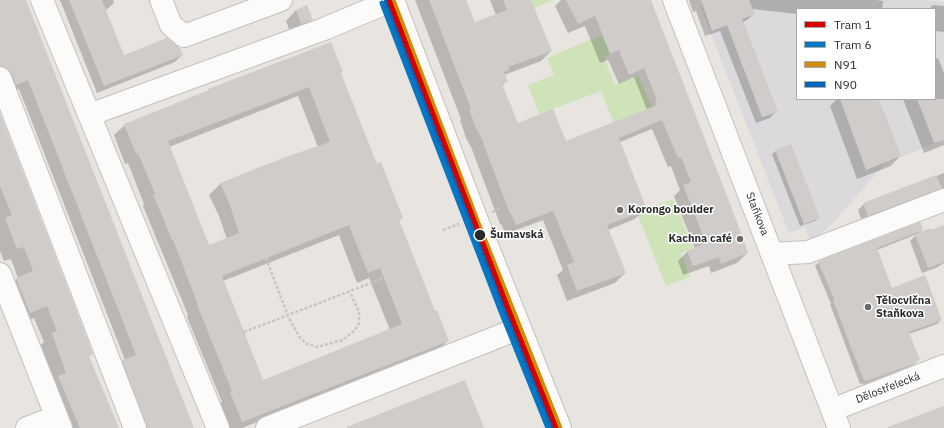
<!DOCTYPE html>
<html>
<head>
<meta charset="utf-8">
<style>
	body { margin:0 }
	#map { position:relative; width:944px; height:428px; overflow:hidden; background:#e8e4e0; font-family:"IBM Plex Sans",sans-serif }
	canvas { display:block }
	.legend { position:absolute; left:796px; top:8px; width:140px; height:92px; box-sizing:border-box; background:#fff; border:1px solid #aaa; margin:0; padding:5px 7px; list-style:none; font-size:12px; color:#2a2a2a }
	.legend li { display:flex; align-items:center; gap:8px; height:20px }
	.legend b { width:20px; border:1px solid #aaa }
</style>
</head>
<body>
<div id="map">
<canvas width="944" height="428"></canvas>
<ul class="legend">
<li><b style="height:5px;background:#d40000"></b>Tram 1</li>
<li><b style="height:5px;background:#0777c1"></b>Tram 6</li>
<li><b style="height:5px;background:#ce8d08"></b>N91</li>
<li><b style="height:5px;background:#0065bd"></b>N90</li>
</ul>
</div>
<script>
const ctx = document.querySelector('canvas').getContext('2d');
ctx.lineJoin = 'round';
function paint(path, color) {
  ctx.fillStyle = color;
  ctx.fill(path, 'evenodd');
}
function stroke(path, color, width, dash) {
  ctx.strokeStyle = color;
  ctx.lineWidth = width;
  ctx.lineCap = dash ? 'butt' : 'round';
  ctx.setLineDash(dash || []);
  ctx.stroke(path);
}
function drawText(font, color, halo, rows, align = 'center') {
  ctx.font = font + ' "IBM Plex Sans",sans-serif';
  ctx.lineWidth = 3;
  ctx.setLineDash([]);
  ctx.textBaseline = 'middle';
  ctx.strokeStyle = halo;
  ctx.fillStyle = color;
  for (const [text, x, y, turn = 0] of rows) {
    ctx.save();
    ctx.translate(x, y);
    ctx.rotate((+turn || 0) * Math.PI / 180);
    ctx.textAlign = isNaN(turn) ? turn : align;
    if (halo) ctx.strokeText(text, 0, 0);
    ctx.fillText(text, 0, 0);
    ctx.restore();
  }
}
paint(new Path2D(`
	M716 0H924L944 2V140L886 163 829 227 811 242 805 227 789 233 700 6ZM797 9H935V99H797Z`), '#dbd9dc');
paint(new Path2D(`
	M531 0H553L534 8Z
	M602 35 610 54 604 57 615 85 638 75 652 107 614 123 601 91 539 114 528 85 554 75 547 58Z
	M673 199 693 248 681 253 690 277 666 286 637 213Z`), '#cee3b8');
paint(new Path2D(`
	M0 0H25L193 428H136L113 370 125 360 19 89 6 93 0 80Z
	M60 0H113L114 3 105 11 123 56 182 55 175 62 97 93Z
	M415 0H465L474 23 496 15 490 0H531L551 51 541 61 504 75 507 81 502 86 517 124 565 143 647 110 634 77 619 84 608 60 600 63 585 26 568 33 555 6 561 0H650L747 253 737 263 711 273 709 266 683 275 678 261 688 251 695 249 674 196 680 190 671 166 668 167 652 129 620 142 645 209 635 219 608 230 625 273 615 283 567 301 557 275 563 270 543 220 506 234 501 224H500L471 147 466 138 460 120 461 119Z
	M689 0H876L883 1 882 9H797V14L752 9 754 14 747 20 743 22 777 111 770 118 756 123 720 31 705 36 696 11 693 12Z
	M933 5 944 6V32L935 31V9H929Z
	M296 10 312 19 302 30 291 34 286 21Z
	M331 43 340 74 377 165 402 218 399 221 435 312 448 340 438 351 242 428H229L220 404 222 402 187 317 188 315 143 206 144 204 128 163 125 164 114 135 125 125 207 92 209 90ZM298 96 318 147 283 159 220 184 209 195 219 216 227 239 209 246 169 147ZM339 235 357 283 369 278 390 330 262 381 223 281Z
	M938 58 944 73V145L924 153 903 99H935V59Z
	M837 99H878L900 156 891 166 857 179 830 106Z
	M0 116 92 354 88 357 118 428H62L40 346 44 342 34 318 17 325 4 291 18 278 11 259 4 261 0 251Z
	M776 151 818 218 815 221 800 226 772 154Z
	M944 173V193L862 221 858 210 864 204Z
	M944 226V263L936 268 922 273 910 241 917 234 877 250 892 289 941 320 937 324 909 334 917 361 913 365 863 385V383L860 384 830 304H831L815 266 819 262 922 230 917 235Z`), '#0003');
paint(new Path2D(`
	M0 0H26L194 428H147L122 360 136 355 28 80 16 85 12 74 8 69 0 66Z
	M69 0H102L124 55 167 38 180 48 183 55 104 86Z
	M429 0H466L475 22 507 10 503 0H531L552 51 508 67 509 70 504 72 508 82 502 84 518 123 553 109 566 141 657 105 655 100H657L644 68 629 75 619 50 610 54 595 16 578 24 566 0H651L744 240 748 253 721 264 719 257 693 266 687 251 706 243 683 185 691 182 681 157 678 158 662 120 619 138 647 210 607 225 626 273 577 291 567 265 574 262 553 211 516 225 511 214H510L481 137 476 128 469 109H471Z
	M701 0H749L755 14 742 19 778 112 762 117 727 25 712 31Z
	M307 5 313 20 301 24 296 10Z
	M331 42 343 72 341 73 377 164 381 162 403 218 399 220 420 273 435 311 437 310 449 341 242 422 230 392 232 391 197 305H198L173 240H172L153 194H155L138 153 136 154 124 124 209 90 208 89ZM309 87 330 142 283 158 220 183 230 205 239 233 209 245 168 141ZM349 225 368 273 380 268 402 324 263 380 222 276Z
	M840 99H879L901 156 866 170Z
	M917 99H944V140L934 143Z
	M0 113 93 354 89 356 119 428H80L58 376 66 373 52 333 57 331 47 306 30 313 16 278 33 271 24 247 17 249 5 218 12 215 0 186Z
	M791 144 820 218 804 224 775 150Z
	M936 175 942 188 868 216 863 203Z
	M920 222 923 230 877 248 892 288 925 275 942 320 909 332 920 360H918V362L867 381V380L864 381 833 300 834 299 818 261Z
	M944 225V262L928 268 915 234 931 228V230Z
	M465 380 484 428H347V427Z
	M944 406V428H888V427Z`), '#cfccc9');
const minor = new Path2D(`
	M42 0 218 428
	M161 0 171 25 184 36 281 0
	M393 0 478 223 560 428
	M674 0 839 428
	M0 78 135 428
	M89 115 324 29 393 0
	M772 254 808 252 944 200
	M0 274 61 428
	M832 410 944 366
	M27 428 56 417
	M267 428 520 328`);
stroke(minor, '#c2c1c1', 24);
stroke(new Path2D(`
	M492 212 501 208
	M443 230 459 224
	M266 258 288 316 300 338 307 344 317 347 343 340 355 330 359 323V312L350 292
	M244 332 384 278`), '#c6c6c5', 2.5, [3, 2]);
stroke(minor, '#fcfbfa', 22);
stroke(new Path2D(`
	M393 0 478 223 560 428`), '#ce8d08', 5);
stroke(new Path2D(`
	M386 2 471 225 552 428`), '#0065bd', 5);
stroke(new Path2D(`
	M389 0 507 306 556 428`), '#d40000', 5);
stroke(new Path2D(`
	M382 3 500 309 548 428`), '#0777c1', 5);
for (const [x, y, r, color] of [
	[620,210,4,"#6c6b6a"],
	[480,235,6,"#2a2a2a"],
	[740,239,4,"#6c6b6a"],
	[868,307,4,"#6c6b6a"]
]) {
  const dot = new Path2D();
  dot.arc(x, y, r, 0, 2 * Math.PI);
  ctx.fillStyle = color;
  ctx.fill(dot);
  stroke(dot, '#fff', 1.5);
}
drawText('bold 11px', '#2a2a2a', '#fff', [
	["Korongo boulder",628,210],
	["Kachna café",732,239,"right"],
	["Tělocvična",876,301],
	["Staňkova",876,314]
], 'left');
drawText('11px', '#2a2a2a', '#fff', [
	["Staňkova",757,214,69],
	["Dělostřelecká",888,388,-21]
]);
drawText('bold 11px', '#2a2a2a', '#fff', [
	["Šumavská",490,235]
], 'left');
</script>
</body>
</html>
